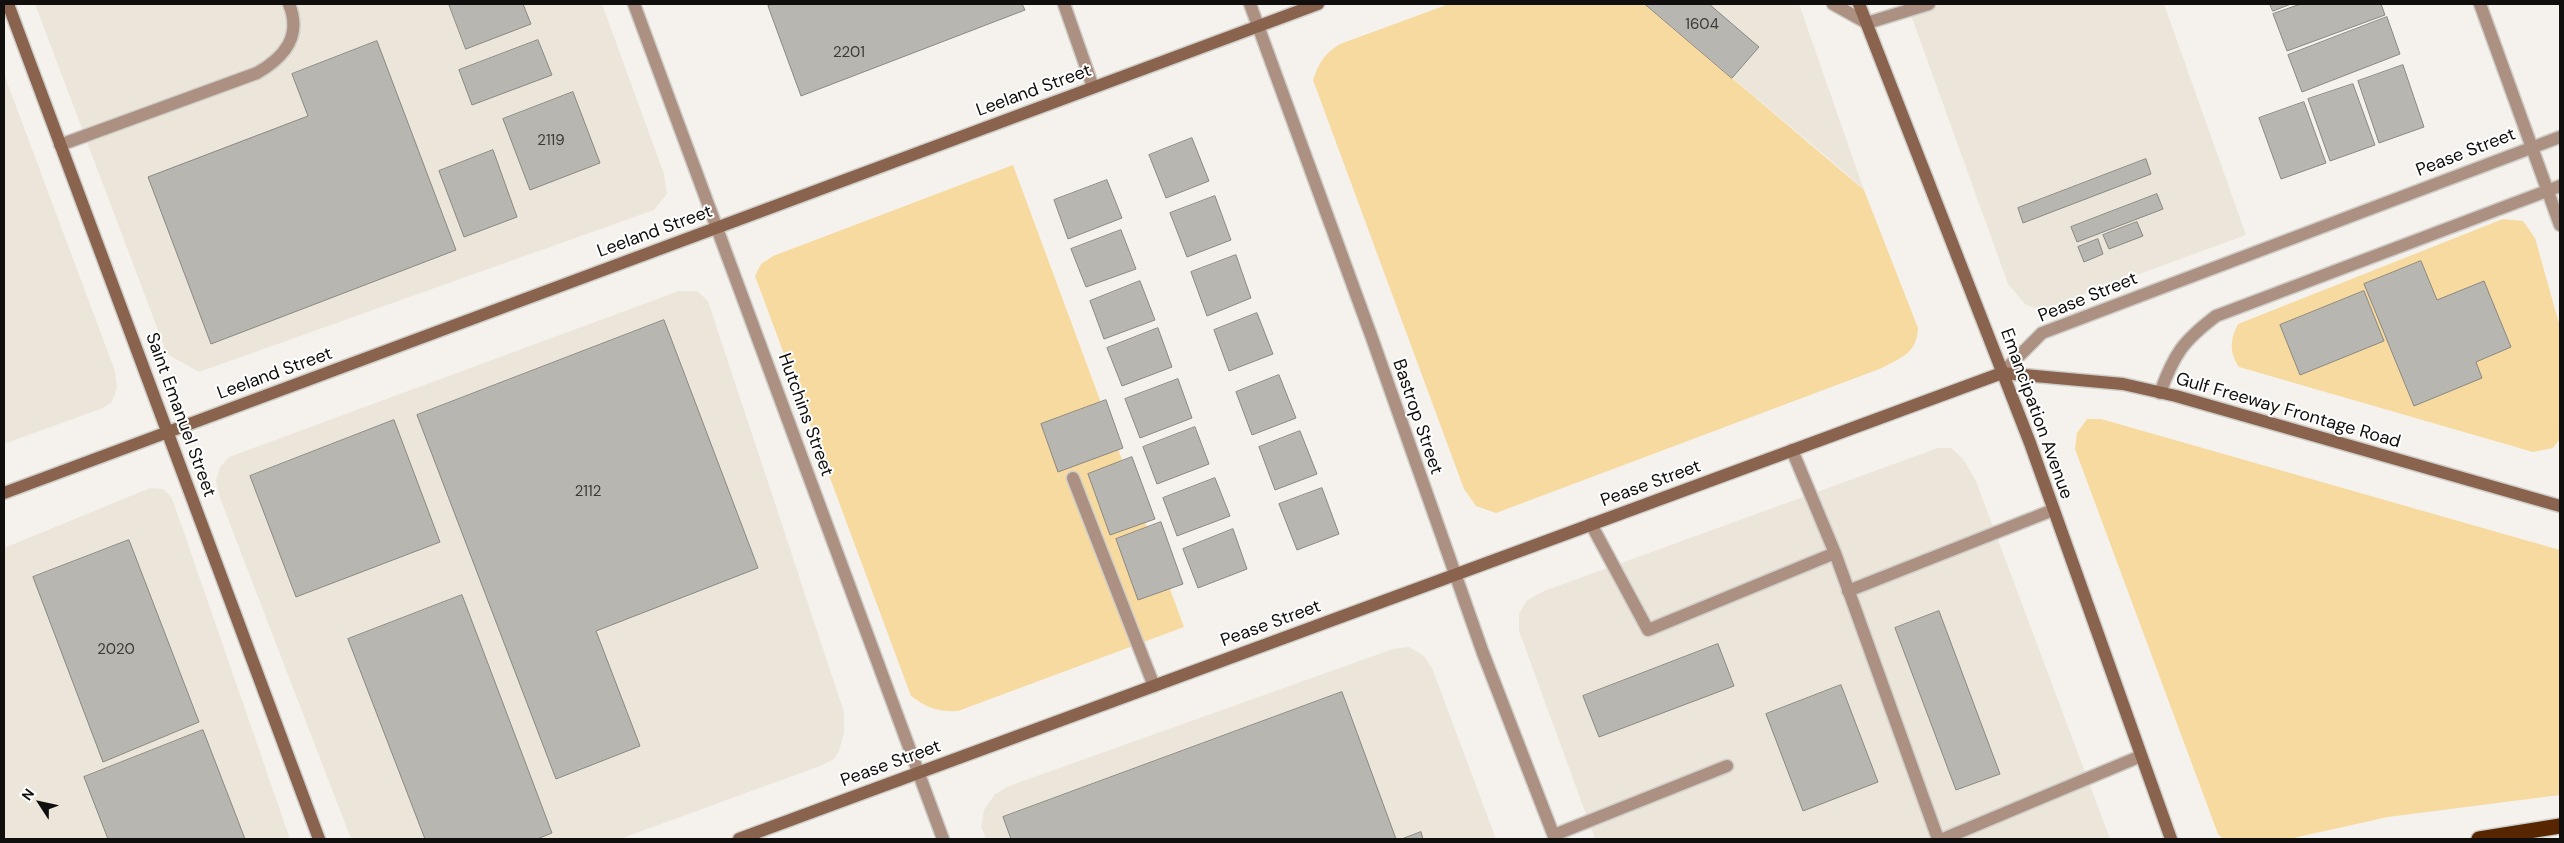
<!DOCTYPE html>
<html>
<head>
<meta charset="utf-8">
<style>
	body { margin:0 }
	#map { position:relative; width:2564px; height:843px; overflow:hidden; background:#f5f2ed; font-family:"DM Sans",sans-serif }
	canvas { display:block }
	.frame { position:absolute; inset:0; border:5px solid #100f0d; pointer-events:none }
	.north { position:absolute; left:15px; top:778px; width:50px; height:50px; -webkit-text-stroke:4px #fff; paint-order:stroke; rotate:305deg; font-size:14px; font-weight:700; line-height:20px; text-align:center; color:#100f0d }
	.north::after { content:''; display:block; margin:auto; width:18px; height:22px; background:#100f0d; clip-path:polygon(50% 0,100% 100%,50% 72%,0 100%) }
</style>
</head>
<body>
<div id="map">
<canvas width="2564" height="843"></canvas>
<div class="frame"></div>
<div class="north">N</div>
</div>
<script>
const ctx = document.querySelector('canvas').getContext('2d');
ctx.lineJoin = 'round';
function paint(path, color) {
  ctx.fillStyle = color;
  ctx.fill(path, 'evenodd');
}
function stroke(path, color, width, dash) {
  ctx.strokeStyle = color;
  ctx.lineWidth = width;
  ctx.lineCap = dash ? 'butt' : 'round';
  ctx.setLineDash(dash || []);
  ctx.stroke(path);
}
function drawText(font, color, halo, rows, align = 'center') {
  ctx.font = font + ' "DM Sans",sans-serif';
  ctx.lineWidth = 4;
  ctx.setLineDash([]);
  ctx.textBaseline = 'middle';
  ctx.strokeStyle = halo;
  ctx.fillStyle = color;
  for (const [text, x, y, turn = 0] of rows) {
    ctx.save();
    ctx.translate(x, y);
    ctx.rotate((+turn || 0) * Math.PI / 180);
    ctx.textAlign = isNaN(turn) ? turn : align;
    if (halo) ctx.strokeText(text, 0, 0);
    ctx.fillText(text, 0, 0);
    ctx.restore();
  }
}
paint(new Path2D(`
	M35 4H602L664 174 667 194 654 210 199 372 167 354Z
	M1645 4H1799L1864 190 1841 169Z
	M1907 4H2164L2246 235 2041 310 2026 305 2008 284Z
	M4 74 115 371 117 388 112 402 103 408 4 444Z
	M679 291H697L708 301 844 712V733L839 751 834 759 820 766 620 839H351L220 498 216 481 220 467 229 457Z
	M1938 448H1951L1963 459 1976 481 2110 839H1595L1519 631V614L1526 601 1544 591Z
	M150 488 163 489 172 498 290 839H4V548Z
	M1409 647 1424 656 1432 668 1496 839H986L981 827 984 810 995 794 1009 786 1393 649Z`), '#ece6da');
paint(new Path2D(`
	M1449 4H1645L1864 190 1918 328C1917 353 1902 357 1882 368L1496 513 1476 506 1464 489 1313 80C1319 63 1324 54 1340 44Z
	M1013 165 1184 627 958 711C938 712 927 708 911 696L755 276 761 264 773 256Z
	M2503 219 2523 221 2535 238 2560 327V439L2553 448 2533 452 2239 367C2229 352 2230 340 2238 324Z
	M2087 419H2101L2560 550V795L2388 817 2289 839H2223L2218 834 2075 449 2077 433Z`), '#f7daa0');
const building = new Path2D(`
	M449 4H523L531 24 466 49Z
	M773 4H1022L1025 10 801 96 768 6Z
	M1645 4H1709L1759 47 1732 78Z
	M2270 4H2291L2273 11Z
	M2301 4H2381L2385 15 2287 51 2273 14Z
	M2387 17 2400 54 2302 92 2288 55Z
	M538 40 552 75 472 105 459 70Z
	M377 41 456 250 211 344 148 177 308 116 292 74Z
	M2403 65 2424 127 2379 143 2358 81Z
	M2353 84 2375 145 2330 161 2308 99Z
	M573 92 600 163 530 190 503 119Z
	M2304 102 2326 163 2281 179 2259 118Z
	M1192 138 1209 181 1166 198 1149 155Z
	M493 150 517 217 464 237 439 171Z
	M2146 159 2151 174 2023 223 2018 208Z
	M1107 180 1122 218 1068 239 1054 200Z
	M2157 194 2163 209 2077 242 2071 227Z
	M1215 196 1231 240 1187 257 1170 213Z
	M2137 222 2143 236 2109 249 2103 235Z
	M1121 230 1136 269 1086 287 1071 249Z
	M2098 239 2103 254 2084 262 2078 247Z
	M1236 255 1251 298 1207 316 1191 272Z
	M2421 261 2437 300 2484 281 2511 347 2476 362 2482 378 2414 406 2364 284Z
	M1140 281 1155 320 1104 339 1090 301Z
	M2364 291 2384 341 2300 375 2280 325Z
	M1257 313 1273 354 1229 371 1214 330Z
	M664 320 758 568 596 631 640 746 556 779 417 415Z
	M1158 328 1172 367 1122 386 1107 348Z
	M1279 375 1296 418 1252 435 1236 392Z
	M1178 379 1192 418 1140 438 1125 399Z
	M1106 400 1123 448 1058 472 1041 424Z
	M394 420 440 542 296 597 250 476Z
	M1195 427 1209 464 1157 484 1143 447Z
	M1300 431 1317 474 1275 490 1259 447Z
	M1132 457 1155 519 1110 535 1088 474Z
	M1215 478 1230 516 1177 536 1163 498Z
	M1322 488 1339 534 1297 550 1279 504Z
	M1161 522 1183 584 1138 600 1116 539Z
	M1233 529 1247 569 1198 588 1183 549Z
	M129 540 199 722 103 762 33 577Z
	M462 595 552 833 537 839H425L348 639Z
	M1939 611 2000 774 1956 790 1895 628Z
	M1718 644 1734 686 1599 737 1583 696Z
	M1841 685 1878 782 1803 811 1766 714Z
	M1342 692 1396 839H1011L1003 817Z
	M203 730 245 839H108L84 777Z
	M1421 832 1423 839H1402Z`);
paint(building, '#b8b6b1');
stroke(building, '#8a8883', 1);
const lane = new Path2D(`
	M1064 4 1093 87
	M1833 4 1867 23 1929 4
	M60 145 257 73C285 57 302 36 289 4
	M1073 478 1154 686
	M1591 524 1648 630 1835 553 1792 450
	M1835 553 1938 839
	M1848 591 2053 510
	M1554 835 1727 766
	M1943 839 2141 756`);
const street = new Path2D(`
	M634 4 943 839
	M1250 4 1372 338 1483 653 1555 839
	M2480 4 2560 225
	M2002 373 2042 333 2560 137
	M2160 393C2174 354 2183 341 2216 316L2560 186`);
const secondary = new Path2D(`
	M8 4 319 839
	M1859 4 2030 443 2171 839
	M4 493 1318 4
	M739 839 2002 373 2123 384 2176 396 2560 506`);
const highway = new Path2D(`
	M2479 839 2560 826`);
stroke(lane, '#d0cec9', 15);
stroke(street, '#d0cec9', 15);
stroke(secondary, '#d0cec9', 15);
stroke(highway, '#d0cec9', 18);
stroke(lane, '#ac9182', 12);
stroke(street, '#ac9182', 12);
stroke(secondary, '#89634d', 12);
stroke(highway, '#572500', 15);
drawText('15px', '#3a3936', null, [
	["1604",1702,25],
	["2201",849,53],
	["2119",551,141],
	["2112",588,492],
	["2020",116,650]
]);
drawText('18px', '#100f0d', '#fff', [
	["Leeland Street",1034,91,-20],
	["Pease Street",2466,153,-21],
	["Leeland Street",655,232,-20],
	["Pease Street",2088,298,-22],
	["Leeland Street",275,374,-20],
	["Gulf Freeway Frontage Road",2288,411,16],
	["Emancipation Avenue",2036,414,70],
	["Saint Emanuel Street",180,415,70],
	["Hutchins Street",805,415,70],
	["Bastrop Street",1417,417,71],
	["Pease Street",1651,484,-20],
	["Pease Street",1271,624,-20],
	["Pease Street",891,764,-20]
]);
</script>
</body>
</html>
